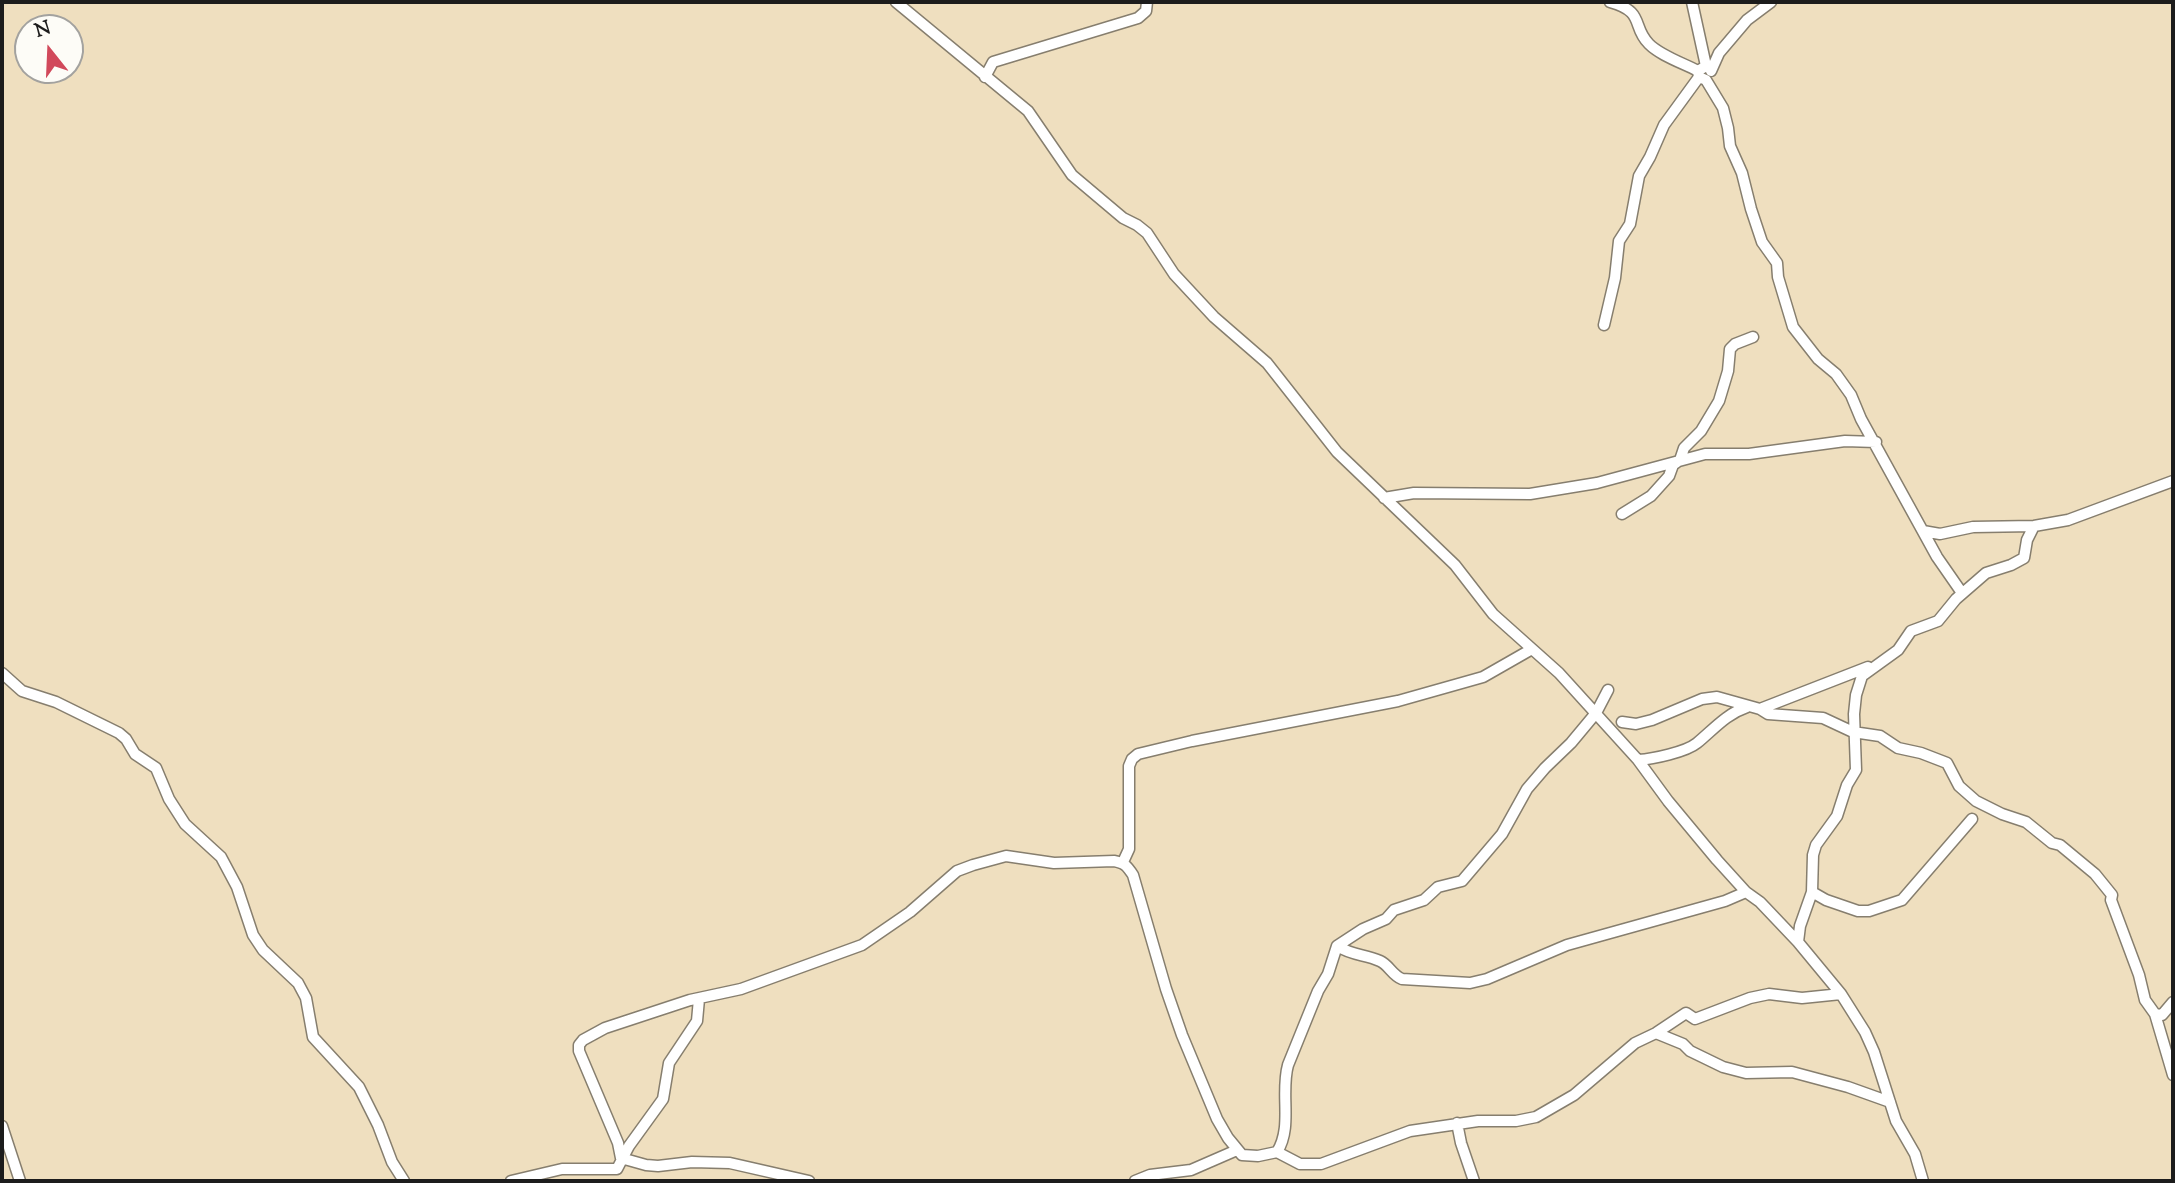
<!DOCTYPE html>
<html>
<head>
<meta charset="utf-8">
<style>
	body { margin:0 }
	#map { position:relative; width:2175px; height:1183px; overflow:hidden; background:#efdfbf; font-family:"Sorts Mill Goudy",serif }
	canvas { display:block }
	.frame { position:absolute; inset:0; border:4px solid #1c1c1c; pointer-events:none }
	.north { position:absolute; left:14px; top:14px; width:70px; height:70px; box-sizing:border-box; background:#fdfcf7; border:2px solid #a3a29f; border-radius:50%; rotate:342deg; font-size:19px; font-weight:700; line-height:28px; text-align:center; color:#1c1c1c }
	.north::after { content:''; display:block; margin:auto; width:24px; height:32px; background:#d1495b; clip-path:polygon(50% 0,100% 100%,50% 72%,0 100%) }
</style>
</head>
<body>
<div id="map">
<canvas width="2175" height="1183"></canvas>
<div class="frame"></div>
<div class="north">N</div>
</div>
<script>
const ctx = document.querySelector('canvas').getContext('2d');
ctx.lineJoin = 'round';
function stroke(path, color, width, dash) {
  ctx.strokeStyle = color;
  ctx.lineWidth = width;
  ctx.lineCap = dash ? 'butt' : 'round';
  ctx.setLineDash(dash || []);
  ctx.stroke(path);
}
const minor = new Path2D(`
	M896 2 1028 111 1072 175 1123 218 1137 225 1147 233 1174 274 1214 317 1267 363 1337 452 1455 565 1493 614 1559 673 1638 760 1668 801 1717 860 1746 892 1760 902 1798 942 1841 994 1865 1032 1874 1052 1896 1121 1915 1154 1923 1181
	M1610 2C1646 12 1631 26 1649 44 1661 56 1683 63 1698 71L1699 77 1706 80 1723 108 1728 128 1730 146 1742 173 1751 209 1762 242 1777 263 1778 277 1793 327 1818 359 1836 374 1851 395 1861 419 1937 557 1962 593
	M1692 2 1706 66 1698 71
	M1711 71 1719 53 1747 20 1771 2
	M985 77 993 62 1138 18 1146 11 1147 2
	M1604 325 1615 278 1619 241 1630 224 1639 176 1650 157 1664 125 1699 77
	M1384 498 1414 493 1530 494 1597 483 1705 454H1749L1845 441 1876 442
	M1622 514 1651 496 1669 476 1673 465 1680 460 1684 448 1701 431 1719 401 1728 371 1730 349 1735 344 1753 337
	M1923 531 1940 534 1973 527 2034 526 2068 520 2173 481
	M2 673 22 691 56 702 119 733 126 739 135 754 156 768 169 799 185 824 221 857 237 887 253 935 263 950 298 983 306 998 313 1037 359 1087 378 1125 392 1162 404 1181
	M1760 709 1868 667
	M1622 722 1636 724 1652 720 1702 699 1717 697 1760 709 1768 714 1823 718 1853 732 1880 736 1898 748 1921 753 1947 763 1959 786 1976 801 2002 814 2026 822 2052 843 2060 845 2095 874 2112 895 2111 900 2139 975 2145 1000 2155 1014 2173 1075
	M1638 760C1653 759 1686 752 1697 743 1714 729 1726 714 1747 707
	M1123 862 1129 849V766L1132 759 1138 754 1192 741 1398 701 1483 677 1532 649
	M1812 892 1826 900 1858 911H1869L1902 900 1972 819
	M1798 942 1800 926 1812 892 1813 855 1816 845 1837 816 1847 785 1856 770 1854 714 1856 695 1862 676 1898 650 1911 631 1938 621 1956 599 1986 573 2011 565 2024 558 2027 540 2034 526
	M1337 946C1353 956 1365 954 1380 961 1389 965 1392 975 1402 979L1470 983 1487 979 1567 945 1725 901 1746 892
	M2155 1014 2162 1015 2173 1002
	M1656 1033 1683 1044 1690 1051 1723 1067 1746 1073 1792 1072 1848 1087 1890 1102
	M1457 1123 1461 1143 1474 1181
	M2 1126 20 1181
	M1277 1152C1293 1127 1280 1093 1288 1065L1318 991 1328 974 1337 946 1363 929 1386 919 1394 910 1424 900 1438 887 1462 881 1502 834 1527 789 1545 768 1571 743 1596 713 1608 690
	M511 1181 562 1169H617L629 1146 663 1099 669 1063 697 1021 699 999
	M809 1181 730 1163 692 1162 658 1166 646 1165 621 1158 618 1143 579 1051V1045L583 1040 605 1028 690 1000 741 989 862 945 910 912 957 871 973 865 1006 856 1054 863 1114 861C1125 863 1127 866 1133 875L1166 989 1182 1035 1217 1119 1228 1138 1242 1155 1258 1156 1277 1152 1300 1164H1321L1410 1131 1478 1121H1516L1536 1117 1574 1095 1635 1043 1656 1033 1686 1013 1695 1019 1750 998 1769 994 1802 998 1841 994
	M1135 1181 1150 1175 1191 1170 1237 1150`);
stroke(minor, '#867e6e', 13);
stroke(minor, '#fff', 10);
</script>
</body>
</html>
